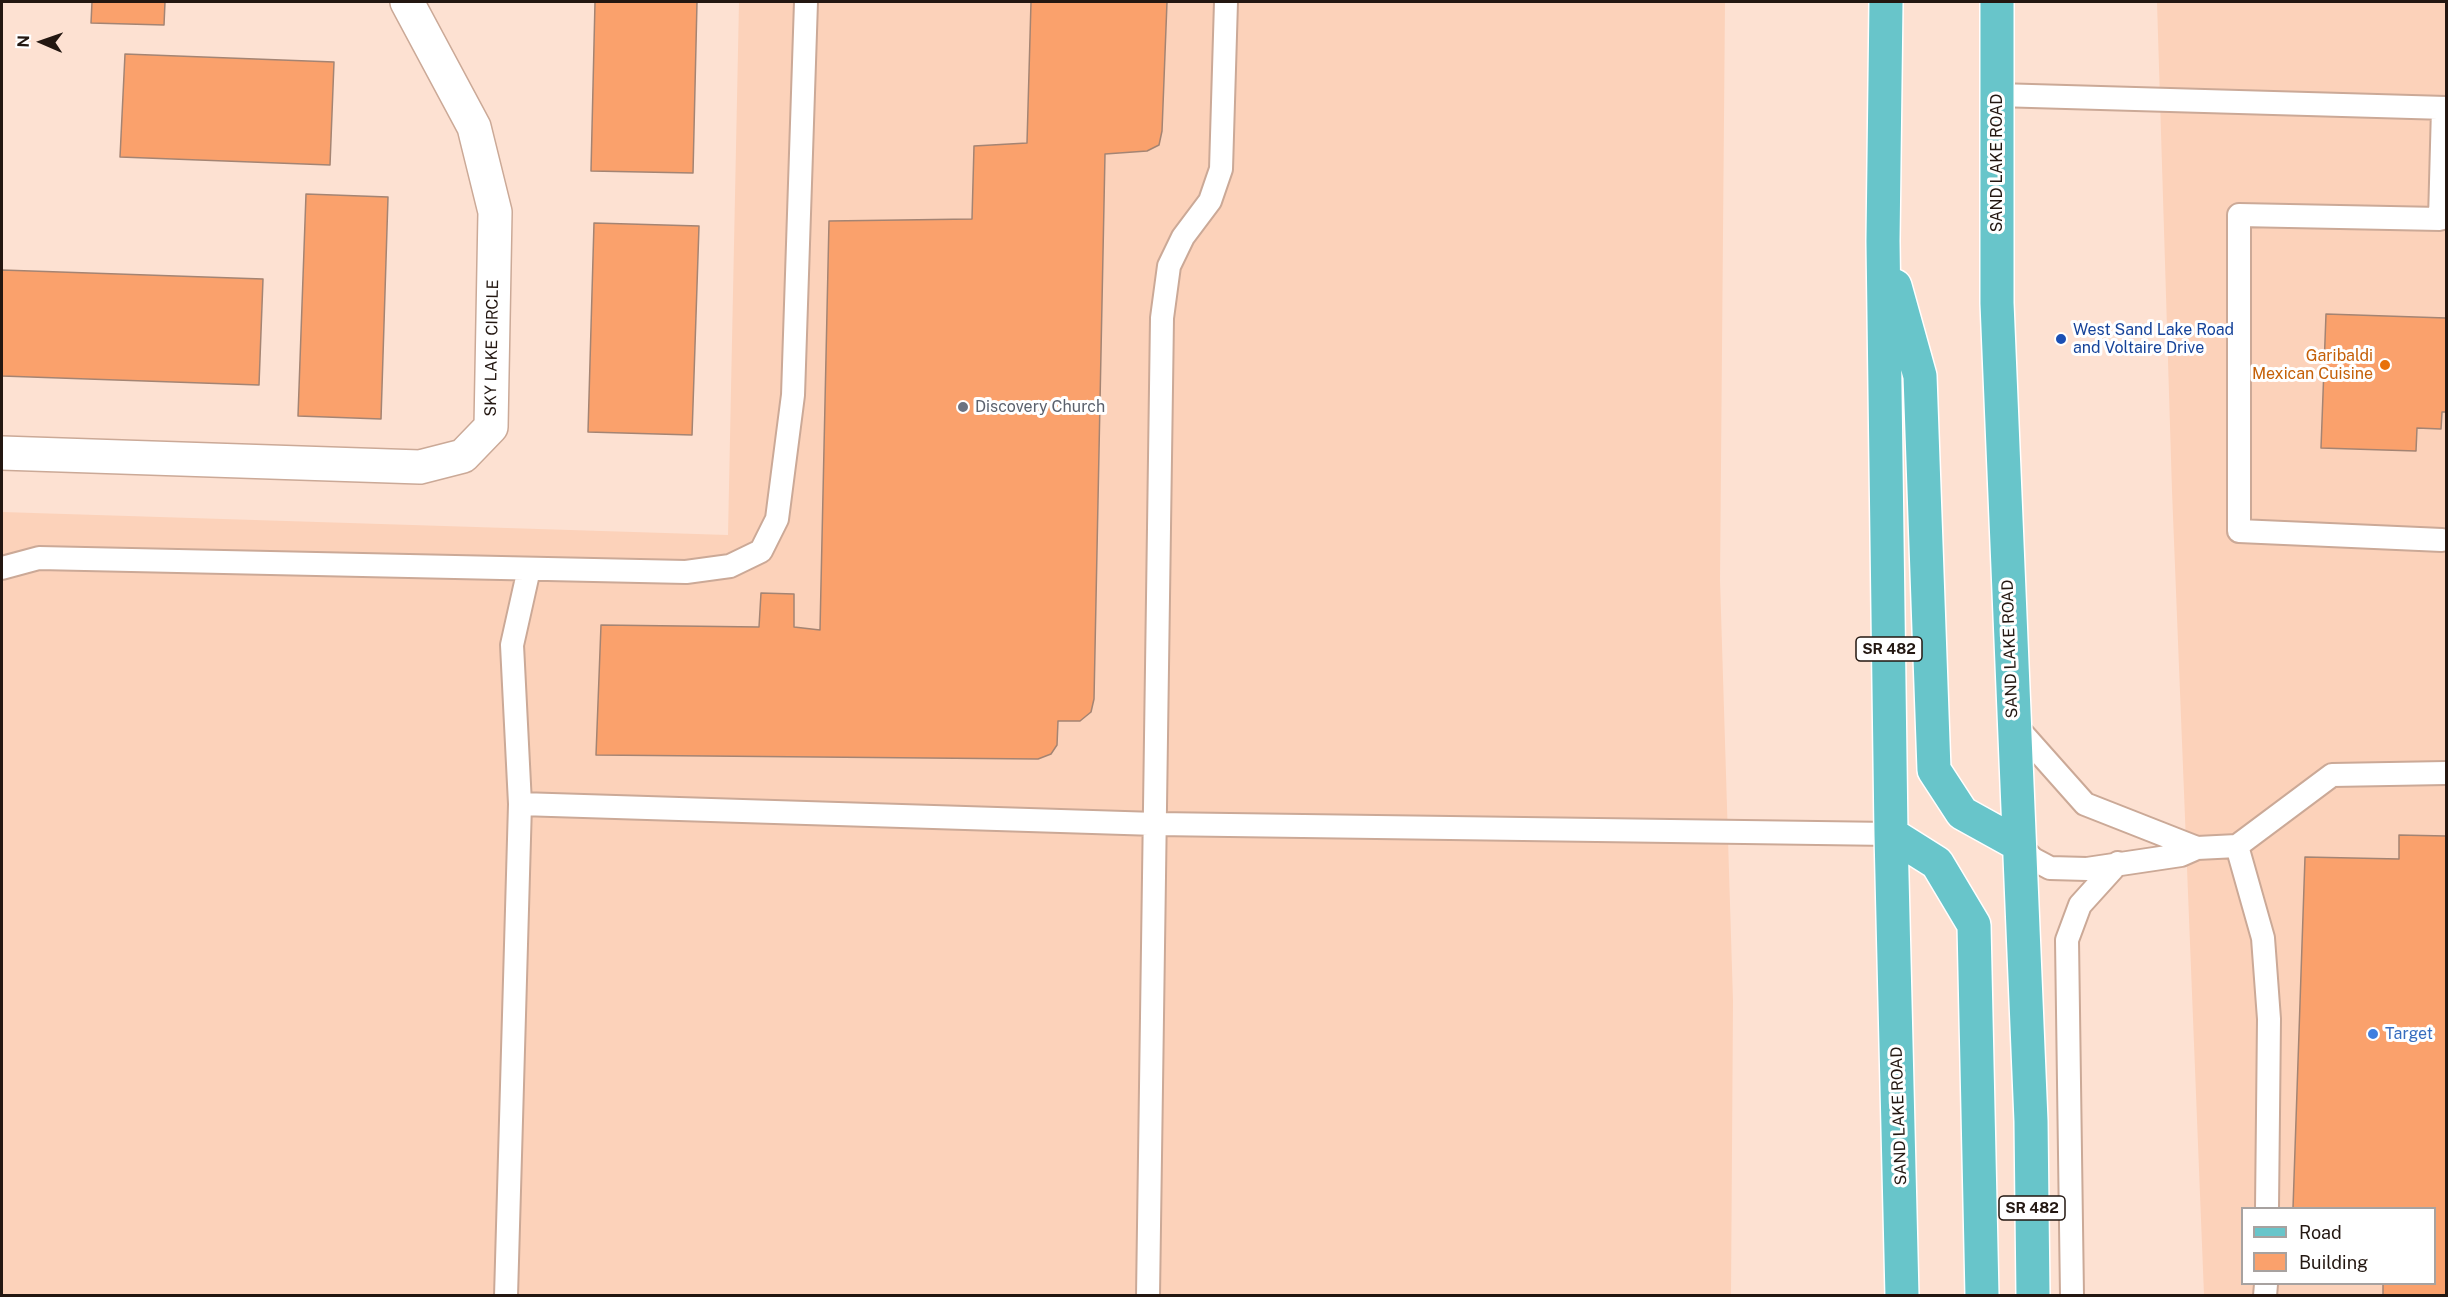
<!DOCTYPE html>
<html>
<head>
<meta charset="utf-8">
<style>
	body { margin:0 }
	#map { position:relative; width:2448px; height:1297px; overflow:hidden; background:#fde1d2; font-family:"Public Sans",sans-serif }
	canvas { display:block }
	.frame { position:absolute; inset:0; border:3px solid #231711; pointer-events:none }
	.legend { position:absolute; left:2241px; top:1207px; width:195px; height:78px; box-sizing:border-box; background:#fff; border:2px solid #a7a2a0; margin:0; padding:8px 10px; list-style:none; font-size:18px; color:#231711 }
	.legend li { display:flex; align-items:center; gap:12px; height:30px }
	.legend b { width:30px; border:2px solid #a7a2a0 }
	.north { position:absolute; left:12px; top:12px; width:60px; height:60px; -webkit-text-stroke:4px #fff; paint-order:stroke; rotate:272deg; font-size:16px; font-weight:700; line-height:24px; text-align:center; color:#231711 }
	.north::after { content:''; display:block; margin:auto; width:21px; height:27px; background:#231711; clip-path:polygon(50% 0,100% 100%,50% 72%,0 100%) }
</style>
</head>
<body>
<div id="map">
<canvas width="2448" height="1297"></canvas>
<div class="frame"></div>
<ul class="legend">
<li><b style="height:8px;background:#68c5ca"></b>Road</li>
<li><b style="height:16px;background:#faa16c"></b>Building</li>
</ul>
<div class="north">N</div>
</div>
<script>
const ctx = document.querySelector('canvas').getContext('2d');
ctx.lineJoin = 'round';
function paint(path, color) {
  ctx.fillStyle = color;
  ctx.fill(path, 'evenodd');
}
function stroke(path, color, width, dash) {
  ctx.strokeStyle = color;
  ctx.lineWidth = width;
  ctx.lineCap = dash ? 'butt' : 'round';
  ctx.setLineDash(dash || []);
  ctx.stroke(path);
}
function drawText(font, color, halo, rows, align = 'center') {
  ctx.font = font + ' "Public Sans",sans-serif';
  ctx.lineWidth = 6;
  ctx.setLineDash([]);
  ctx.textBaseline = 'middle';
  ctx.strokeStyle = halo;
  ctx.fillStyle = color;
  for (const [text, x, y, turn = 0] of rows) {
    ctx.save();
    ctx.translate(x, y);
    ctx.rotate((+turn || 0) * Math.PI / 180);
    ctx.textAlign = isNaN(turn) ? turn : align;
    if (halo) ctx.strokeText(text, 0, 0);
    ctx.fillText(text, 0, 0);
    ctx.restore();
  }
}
paint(new Path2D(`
	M739 2H1725L1720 580 1733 1001 1731 1295 2 1296V512L728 535Z
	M2157 2H2446V1295H2204L2172 491ZM2242 1208H2434V1284H2242Z`), '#fcd2ba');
const building = new Path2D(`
	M92 2H165L164 25 91 23Z
	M595 2H697L693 173 591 171Z
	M1031 2H1167L1162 131 1159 145 1147 151 1105 154 1094 699 1091 712 1080 721H1058L1057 745 1051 754 1038 759 596 755 601 625 759 627 761 593 794 594V627L820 630 829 221 972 219 974 146 1027 143Z
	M125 54 334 62 330 165 120 157Z
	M306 194 388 197 381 419 298 416Z
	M594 223 699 226 692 435 588 432Z
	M2 270 263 279 259 385 2 376Z
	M2326 314 2446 318V412H2442L2441 429 2417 428 2416 451 2321 448Z
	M2399 835 2446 836V1296H2383V1284H2434V1208H2293L2305 857 2399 859Z`);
paint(building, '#faa16c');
stroke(building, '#a48473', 1.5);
const service = new Path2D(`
	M1997 95 2446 108
	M2442 540 2239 531V215L2440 219 2443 108
	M2 568 39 558 686 572 730 566 761 551 777 519 793 395 806 2
	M2013 723 2085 804 2197 848
	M520 804 1156 824 1891 834
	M2018 844 2033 859 2050 868 2087 869 2181 855 2197 848 2237 846 2332 775 2446 773
	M2237 846 2263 938 2269 1019 2267 1208
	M506 1296 520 804 512 645 529 569
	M1148 1296 1162 318 1169 266 1183 237 1210 201 1221 169 1226 2
	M2072 1296 2067 940 2080 905 2118 863
	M2265 1296 2266 1284`);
const minor = new Path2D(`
	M2 453 420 467 463 456 491 427 495 212 474 127 407 2`);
const primary = new Path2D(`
	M1886 2 1883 241 1891 834 1902 1296
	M1997 2V303L2031 1121 2033 1296
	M1895 286 1920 376 1934 770 1962 813 2018 844
	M1891 834 1937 863 1974 925 1982 1296`);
stroke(service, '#cba997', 26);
stroke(minor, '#cba997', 36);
stroke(primary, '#fff', 36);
stroke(service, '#fff', 22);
stroke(minor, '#fff', 33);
stroke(primary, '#68c5ca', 33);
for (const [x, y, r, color] of [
	[2061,339,6,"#1a4fb4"],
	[2385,365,6,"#e8710a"],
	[963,407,6,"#6b7280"],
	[2373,1034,6,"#3f7fe0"]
]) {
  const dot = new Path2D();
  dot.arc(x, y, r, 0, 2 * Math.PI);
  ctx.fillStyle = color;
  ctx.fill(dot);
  stroke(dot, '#fff', 2);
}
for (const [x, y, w] of [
	[1889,649,66],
	[2032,1208,66]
]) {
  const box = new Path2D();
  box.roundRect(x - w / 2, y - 12, w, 24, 4.5);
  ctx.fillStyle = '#fff';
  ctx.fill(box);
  stroke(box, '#231711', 1.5);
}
drawText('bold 15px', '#231711', null, [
	["SR 482",1889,649],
	["SR 482",2032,1208]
]);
drawText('16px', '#231711', '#fff', [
	["SAND LAKE ROAD",1997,163,-90],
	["SKY LAKE CIRCLE",492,348,-89],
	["SAND LAKE ROAD",2010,649,-92],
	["SAND LAKE ROAD",1899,1116,-92]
]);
drawText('16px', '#164399', '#fff', [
	["West Sand Lake Road",2073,330],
	["and Voltaire Drive",2073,348]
], 'left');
drawText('16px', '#c56008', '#fff', [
	["Garibaldi",2373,356],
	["Mexican Cuisine",2373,374]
], 'right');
drawText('16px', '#5b616d', '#fff', [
	["Discovery Church",975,407]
], 'left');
drawText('16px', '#366cbe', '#fff', [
	["Target",2385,1034]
], 'left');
</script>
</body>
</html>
